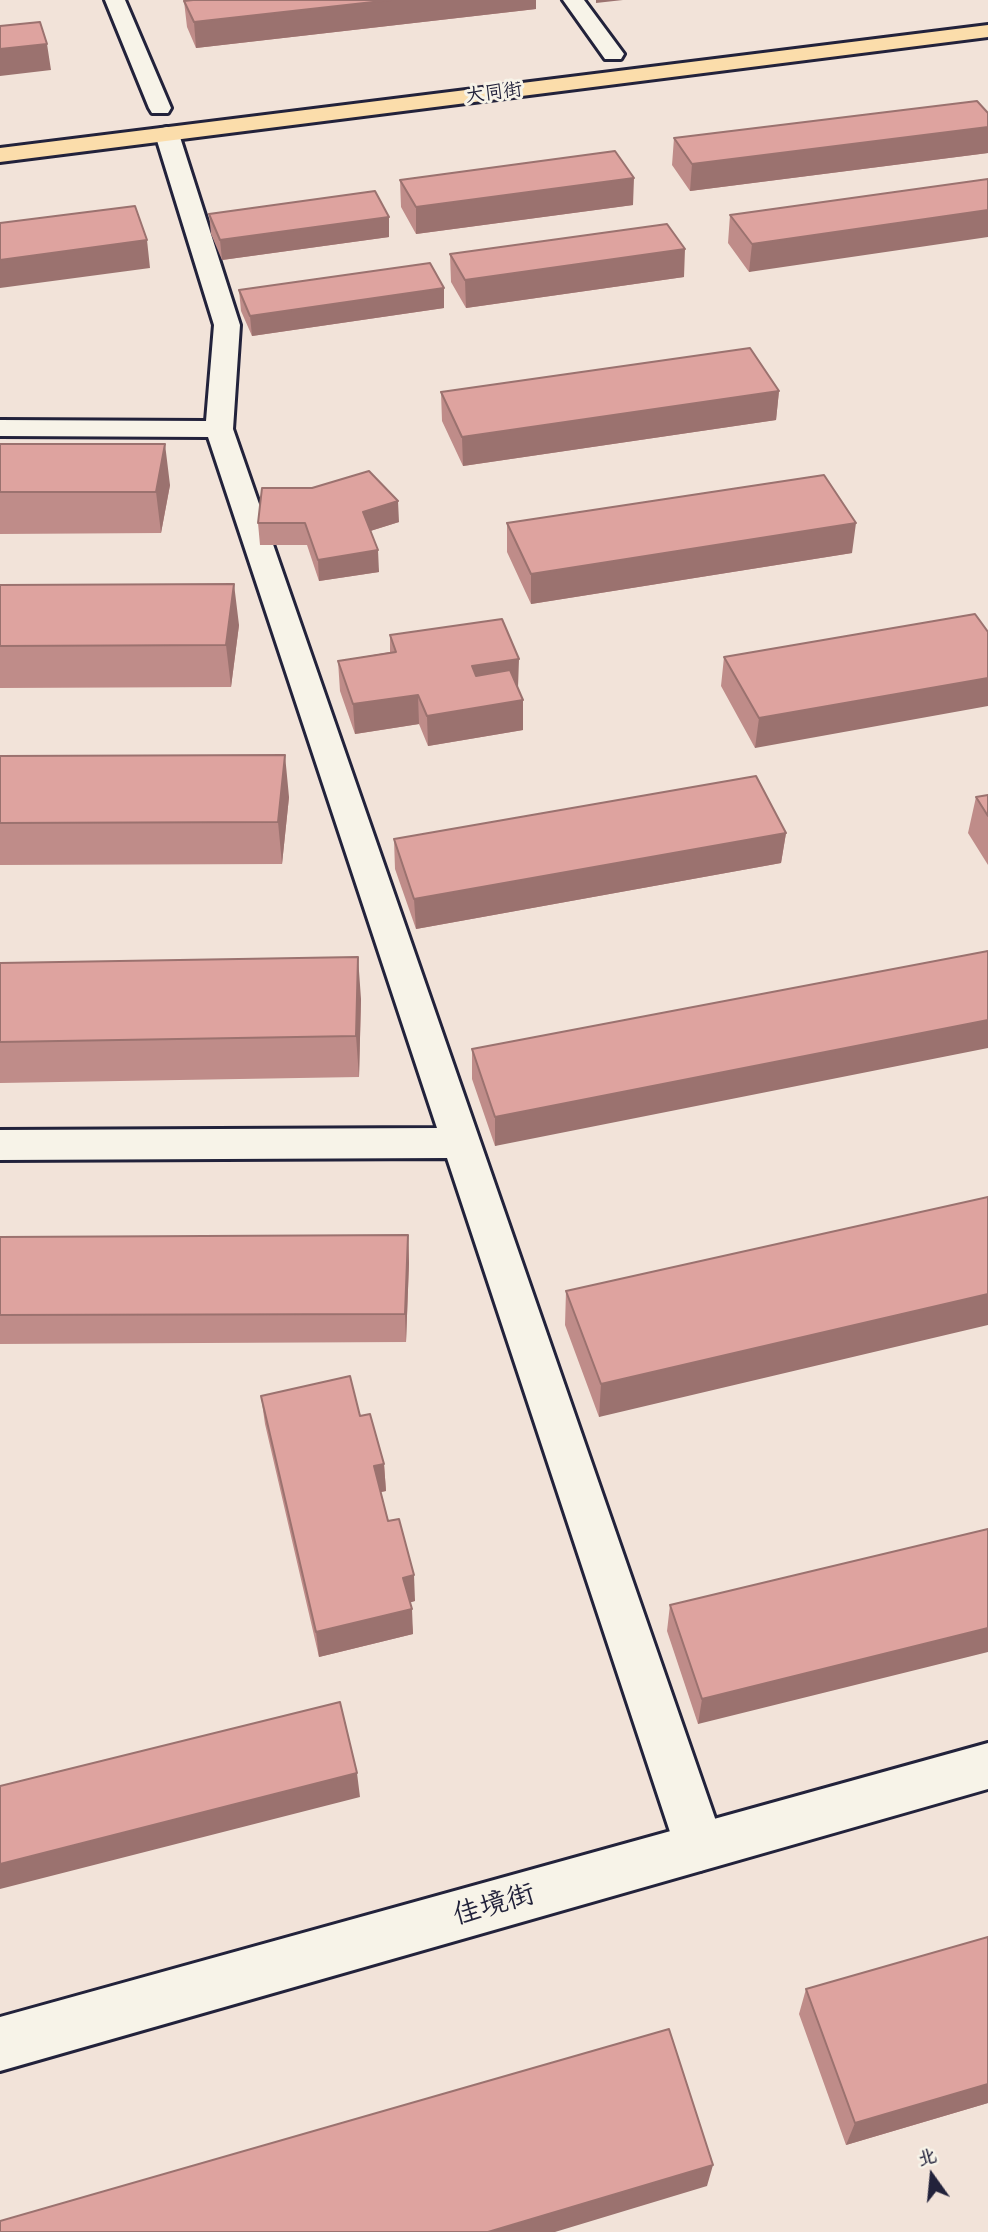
<!DOCTYPE html>
<html>
<head>
<meta charset="utf-8">
<style>
	body { margin:0 }
	#map { position:relative; width:988px; height:2232px; overflow:hidden; background:#f2e3d9; font-family:"Playpen Sans","LXGW WenKai TC",sans-serif }
	canvas { display:block }
	.north { position:absolute; left:897px; top:2141px; width:70px; height:70px; -webkit-text-stroke:5px #f7f3e8; paint-order:stroke; rotate:345deg; font-size:19px; font-weight:700; line-height:28px; text-align:center; color:#22223b }
	.north::after { content:''; display:block; margin:auto; width:24px; height:32px; background:#22223b; clip-path:polygon(50% 0,100% 100%,50% 72%,0 100%) }
</style>
</head>
<body>
<div id="map">
<canvas width="988" height="2232"></canvas>
<div class="north">北</div>
</div>
<script>
const ctx = document.querySelector('canvas').getContext('2d');
ctx.lineJoin = 'round';
function stroke(path, color, width, dash) {
  ctx.strokeStyle = color;
  ctx.lineWidth = width;
  ctx.lineCap = dash ? 'butt' : 'round';
  ctx.setLineDash(dash || []);
  ctx.stroke(path);
}
function paint(path, color) {
  ctx.fillStyle = color;
  ctx.fill(path, 'evenodd');
}
function drawText(font, color, halo, rows, align = 'center') {
  ctx.font = font + ' "Playpen Sans","LXGW WenKai TC",sans-serif';
  ctx.lineWidth = 6;
  ctx.setLineDash([]);
  ctx.textBaseline = 'middle';
  ctx.strokeStyle = halo;
  ctx.fillStyle = color;
  for (const [text, x, y, turn = 0] of rows) {
    ctx.save();
    ctx.translate(x, y);
    ctx.rotate((+turn || 0) * Math.PI / 180);
    ctx.textAlign = isNaN(turn) ? turn : align;
    if (halo) ctx.strokeText(text, 0, 0);
    ctx.fillText(text, 0, 0);
    ctx.restore();
  }
}
const street = new Path2D(`
	M105 0H125L171 108 168 113H152L149 108Z
	M563 0H584L624 54 621 59H605Z
	M167 127 175 129 179 134 240 325 233 429 725 1847 718 1864 700 1871 682 1864 675 1847 447 1158 0 1160V1130L437 1128 208 437 0 436V420L206 421 214 325 155 134 159 129Z`);
const secondary = new Path2D(`
	M988 1743V1789L0 2071V2017Z`);
const primary = new Path2D(`
	M988 25V37L0 162V148Z`);
stroke(street, '#22223b', 6);
stroke(secondary, '#22223b', 6);
stroke(primary, '#22223b', 6);
paint(street, '#f7f3e8');
paint(secondary, '#f7f3e8');
paint(primary, '#fbddab');
paint(new Path2D(`
	M193 0H536V9L196 48 187 27 184 1Z
	M988 113V153L690 191 672 165 674 138Z
	M988 179 749 272 728 243 730 215Z
	M400 180 633 205 416 234 401 207Z
	M209 214 389 217V237L222 260 211 234Z
	M450 254 684 277 466 308 451 282Z
	M444 288V308L252 336 241 311 239 290Z
	M779 391 776 420 463 466 442 421 441 392Z
	M0 444 170 485 161 533 0 534Z
	M399 522 370 531 379 572 319 581 307 545H260L258 523Z
	M507 523 852 553 531 604 507 552Z
	M0 585 239 625 231 687 0 688Z
	M975 614 755 748 721 686 724 657Z
	M390 635 518 688 523 700V730L428 746 419 724 355 734 340 691 338 661 390 652Z
	M0 756 289 797 282 864 0 865Z
	M988 795V865L968 833 976 797Z
	M786 833 781 863 416 929 395 869 394 839Z
	M988 951 495 1146 472 1079V1049Z
	M0 963 361 999 359 1077 0 1083Z
	M988 1197 599 1417 565 1325 566 1291Z
	M408 1235 409 1263 406 1342 0 1344V1237Z
	M261 1396 360 1416 384 1464 386 1491 381 1492 388 1521 415 1601 410 1602 413 1634 319 1657 265 1424Z
	M988 1529 698 1724 667 1631 670 1605Z
	M988 1937V2103L846 2145 799 2014 806 1989Z`), '#bf8c89');
paint(new Path2D(`
	M391 0H536V9L196 48 194 22Z
	M596 0H623L596 3Z
	M47 44 51 70 0 76V49Z
	M988 127V153L690 191 692 164Z
	M634 178 633 205 416 234V207Z
	M988 210V237L749 272 752 244Z
	M389 217V237L222 260 220 240Z
	M147 240 150 268 0 288V260Z
	M685 249 684 277 466 308 465 280Z
	M444 288V308L252 336 250 316Z
	M779 391 776 420 463 466 462 437Z
	M165 444 170 485 161 533 156 492Z
	M398 501 399 522 364 533 363 512Z
	M856 523 852 553 531 604V574Z
	M378 550 379 572 319 581 318 560Z
	M234 584 239 625 231 687 226 645Z
	M519 659 518 688 472 696V666Z
	M988 678V706L755 748 759 718Z
	M418 695 419 724 355 734 353 704Z
	M523 700V730L428 746 427 716Z
	M285 755 289 797 282 864 278 822Z
	M786 833 781 863 416 929 414 899Z
	M358 957 361 999 359 1077 356 1036Z
	M988 1020V1048L495 1146V1117Z
	M408 1235 409 1263 406 1342 405 1314Z
	M988 1294V1325L599 1417 601 1384Z
	M384 1464 386 1491 376 1493 374 1466Z
	M414 1575 415 1601 405 1604 403 1578Z
	M412 1609 413 1634 319 1657 316 1632Z
	M988 1628V1652L698 1724 702 1699Z
	M357 1773 360 1797 0 1889V1864Z
	M988 2084V2103L846 2145 855 2123Z
	M713 2165 707 2186 555 2232H488Z`), '#9b726f');
const building = new Path2D(`
	M193 0H391L194 22 184 1Z
	M40 22 47 44 0 49V26Z
	M977 101 988 113V127L692 164 674 138Z
	M615 151 634 178 416 207 400 180Z
	M988 179V210L752 244 730 215Z
	M375 191 389 217 220 240 209 214Z
	M135 206 147 240 0 260V223Z
	M667 224 685 249 465 280 450 254Z
	M430 263 444 288 250 316 239 290Z
	M750 348 779 391 462 437 441 392Z
	M0 444H165L156 492H0Z
	M369 471 398 501 363 512 378 550 318 560 305 523H258L262 488H312Z
	M824 475 856 523 531 574 507 523Z
	M234 584 226 645 0 646V585Z
	M975 614 988 632V678L759 718 724 657Z
	M502 619 519 659 472 666 476 676 510 670 523 700 427 716 418 695 353 704 338 661 396 652 390 635Z
	M285 755 278 822 0 823V756Z
	M756 776 786 833 414 899 394 839Z
	M988 795V816L976 797Z
	M988 951V1020L495 1117 472 1049Z
	M358 957 356 1036 0 1042V963Z
	M988 1197V1294L601 1384 566 1291Z
	M408 1235 405 1314 0 1315V1237Z
	M350 1376 360 1416 370 1414 384 1464 374 1466 388 1521 399 1519 414 1575 403 1578 412 1609 316 1632 261 1396Z
	M988 1529V1628L702 1699 670 1605Z
	M340 1702 357 1773 0 1864V1786Z
	M988 1937V2084L855 2123 806 1989Z
	M669 2029 713 2165 488 2232H0V2221Z`);
paint(building, '#dea39f');
stroke(building, '#9b726f', 2);
drawText('19px', '#22223b', '#f7f3e8', [
	["大同街",494,93,-7]
]);
drawText('28px', '#22223b', '#f7f3e8', [
	["佳境街",494,1905,-16]
]);
</script>
</body>
</html>
